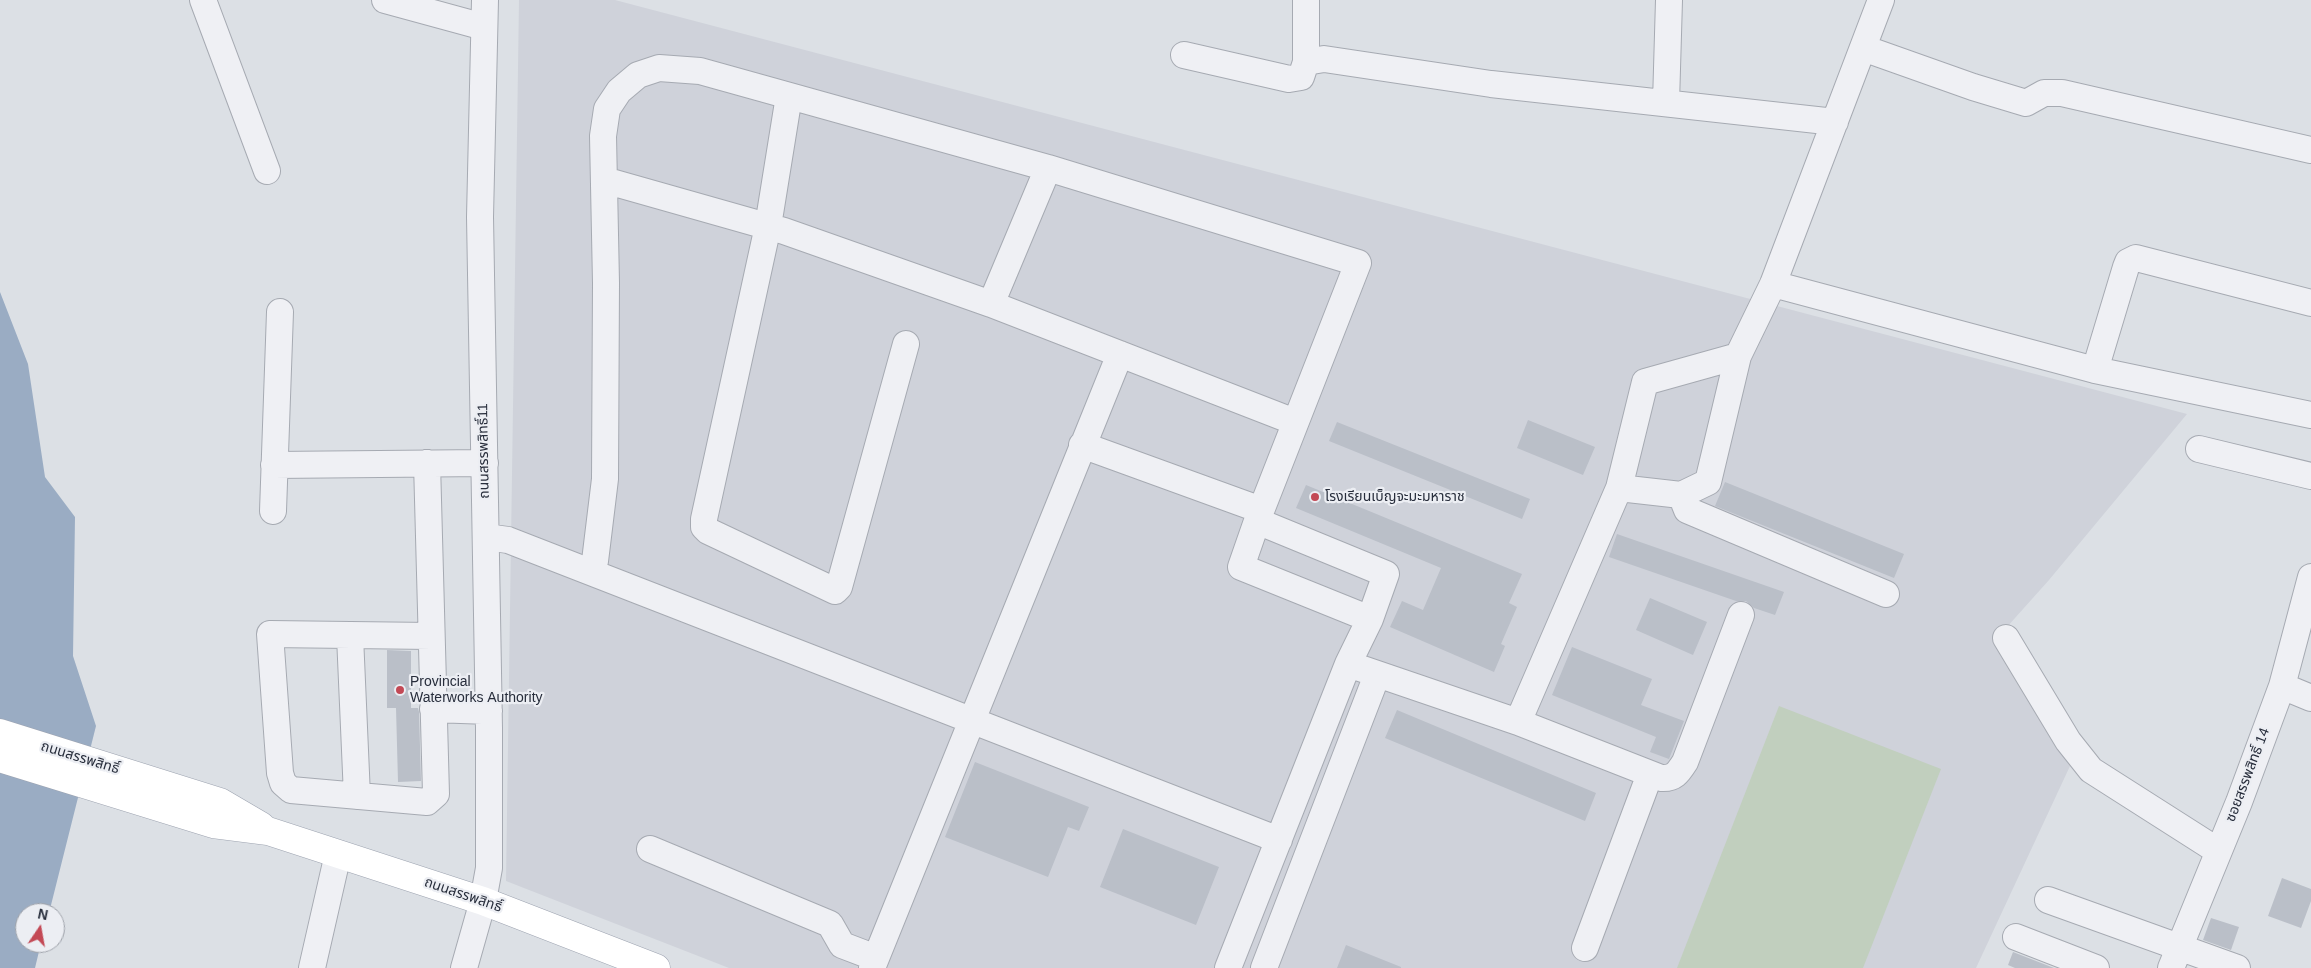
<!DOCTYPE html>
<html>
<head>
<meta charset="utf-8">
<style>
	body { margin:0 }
	#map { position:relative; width:2311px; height:968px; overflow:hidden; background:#dce0e5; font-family:Arial,sans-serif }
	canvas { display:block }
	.north { position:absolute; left:15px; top:903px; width:50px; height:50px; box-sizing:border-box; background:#eceef3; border:1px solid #9da1a9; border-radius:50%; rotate:12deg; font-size:14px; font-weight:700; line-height:20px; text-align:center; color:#272d3b }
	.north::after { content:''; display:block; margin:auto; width:18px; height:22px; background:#c34955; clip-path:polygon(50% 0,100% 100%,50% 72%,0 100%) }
</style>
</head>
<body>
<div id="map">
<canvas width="2311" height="968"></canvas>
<div class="north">N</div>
</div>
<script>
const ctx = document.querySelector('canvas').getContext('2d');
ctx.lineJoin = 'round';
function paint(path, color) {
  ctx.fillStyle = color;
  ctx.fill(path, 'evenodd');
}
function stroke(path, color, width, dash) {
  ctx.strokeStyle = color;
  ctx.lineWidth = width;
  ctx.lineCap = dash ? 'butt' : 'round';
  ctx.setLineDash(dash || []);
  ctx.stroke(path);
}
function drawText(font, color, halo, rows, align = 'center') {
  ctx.font = font + ' Arial,"Noto Sans Thai",sans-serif';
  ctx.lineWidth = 4.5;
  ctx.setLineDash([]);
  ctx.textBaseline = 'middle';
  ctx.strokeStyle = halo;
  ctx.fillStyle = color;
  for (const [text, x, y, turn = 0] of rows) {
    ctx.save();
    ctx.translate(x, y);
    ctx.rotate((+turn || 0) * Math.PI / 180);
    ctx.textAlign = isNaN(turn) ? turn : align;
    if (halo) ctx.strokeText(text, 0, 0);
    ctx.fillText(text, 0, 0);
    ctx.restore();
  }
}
paint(new Path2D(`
	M519 0H615L2187 414 2049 580 1998 637 2023 687 2070 766 1976 968H729L506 881Z`), '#cfd2da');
paint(new Path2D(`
	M1779 706 1941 769 1863 968H1677Z`), '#c1cfbe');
paint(new Path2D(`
	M0 292 28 364 45 477 75 517 73 656 96 726 49 913H25V943H41L35 968H0Z`), '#9aacc3');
paint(new Path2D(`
	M1528 420 1595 447 1583 475 1517 448Z
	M1337 422 1530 499 1522 519 1329 441Z
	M1725 482 1904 554 1894 578 1715 506Z
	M1306 485 1522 574 1509 603 1517 607 1501 644 1505 646 1494 672 1390 627 1402 601 1423 610 1441 568 1296 508Z
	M1617 534 1784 592 1775 615 1754 608 1746 601H1736L1609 557Z
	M1650 598 1707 622 1693 655 1636 630Z
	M1572 647 1652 679 1641 705 1684 721 1669 759 1650 752 1656 737 1552 695Z
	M387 650 411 651V708H418L419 712 421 781 398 782 396 708H387Z
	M1397 710 1596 793 1585 821 1385 738Z
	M975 762 1089 807 1079 831 1068 827 1048 877 945 837Z
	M1123 829 1219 867 1196 925 1100 887Z
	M2282 878 2311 889V901L2301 928 2268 916Z
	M2211 918 2239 927 2231 950 2203 940Z
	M1346 945 1401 967V968H1337Z
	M2013 952 2054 968H2015L2008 965Z`), '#babfc8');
const minor = new Path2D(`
	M203 0 267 171
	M385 0 484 27
	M1306 0V62
	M1863 48 1973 87 2026 103 2044 93H2062L2311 150
	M1184 55 1289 79 1301 77 1306 62 1324 59 1491 84 1835 122
	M789 96 768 226 704 519V527L708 531 835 591 839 587 906 344
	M1666 103 1669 0
	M604 180 784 231 991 304 1295 422
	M1773 284 2095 370 2311 415
	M991 304 1048 168 1358 263 1257 521
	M1738 356 1773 284 1881 0
	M2095 370 2126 267 2128 262 2136 258 2311 303
	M1082 445 1261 510
	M2199 449 2311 476
	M427 463 436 794 427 802 291 790 283 783 280 773 270 634 431 636
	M274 465 485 463
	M1619 488 1681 495 1687 510 1886 594
	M273 511 280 312
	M486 537 508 540 1279 840
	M591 572 595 561 605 479 606 283 603 136 607 109 619 91 638 75 659 68 700 71 1048 168
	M350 636 357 796
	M2006 638 2068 741 2091 770 2218 851
	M1348 664 1518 722 1619 488 1645 382 1738 356 1708 482 1681 495
	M2282 686 2311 698
	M433 709 489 711
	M1518 722 1661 778C1674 779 1678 773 1685 762L1741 615
	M650 849 830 924 842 945 876 958
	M2048 900 2237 968
	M2016 937 2096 968
	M1585 948 1650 774
	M312 968 338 854
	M464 968 483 901 489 868V728L480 217 485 0
	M872 968 1120 354
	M1228 968 1348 664 1370 619 1386 574 1257 521 1241 567 1370 619
	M1264 968 1377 675
	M2171 968 2239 802 2282 686 2311 577`);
const major = new Path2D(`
	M0 733 220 802 261 826
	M0 758 213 824 268 831 483 901 656 968`);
stroke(minor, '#a6aab2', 28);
stroke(major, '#9da3b0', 29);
stroke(minor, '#eff0f4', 26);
stroke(major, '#fff', 28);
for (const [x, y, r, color] of [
	[1315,497,5,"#c34955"],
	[400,690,5,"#c34955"]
]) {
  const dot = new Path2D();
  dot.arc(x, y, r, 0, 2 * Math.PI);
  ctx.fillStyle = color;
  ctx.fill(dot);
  stroke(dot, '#eceef3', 2);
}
drawText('14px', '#272d3b', '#eceef3', [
	["ถนนสรรพสิทธิ์11",484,451,-91],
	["ถนนสรรพสิทธิ์",80,758,17],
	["ซอยสรรพสิทธิ์ 14",2248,775,-69],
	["ถนนสรรพสิทธิ์",463,895,19]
]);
drawText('14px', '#272d3b', '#eceef3', [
	["โรงเรียนเบ็ญจะมะมหาราช",1325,497],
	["Provincial",410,682],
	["Waterworks Authority",410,698]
], 'left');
</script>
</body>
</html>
